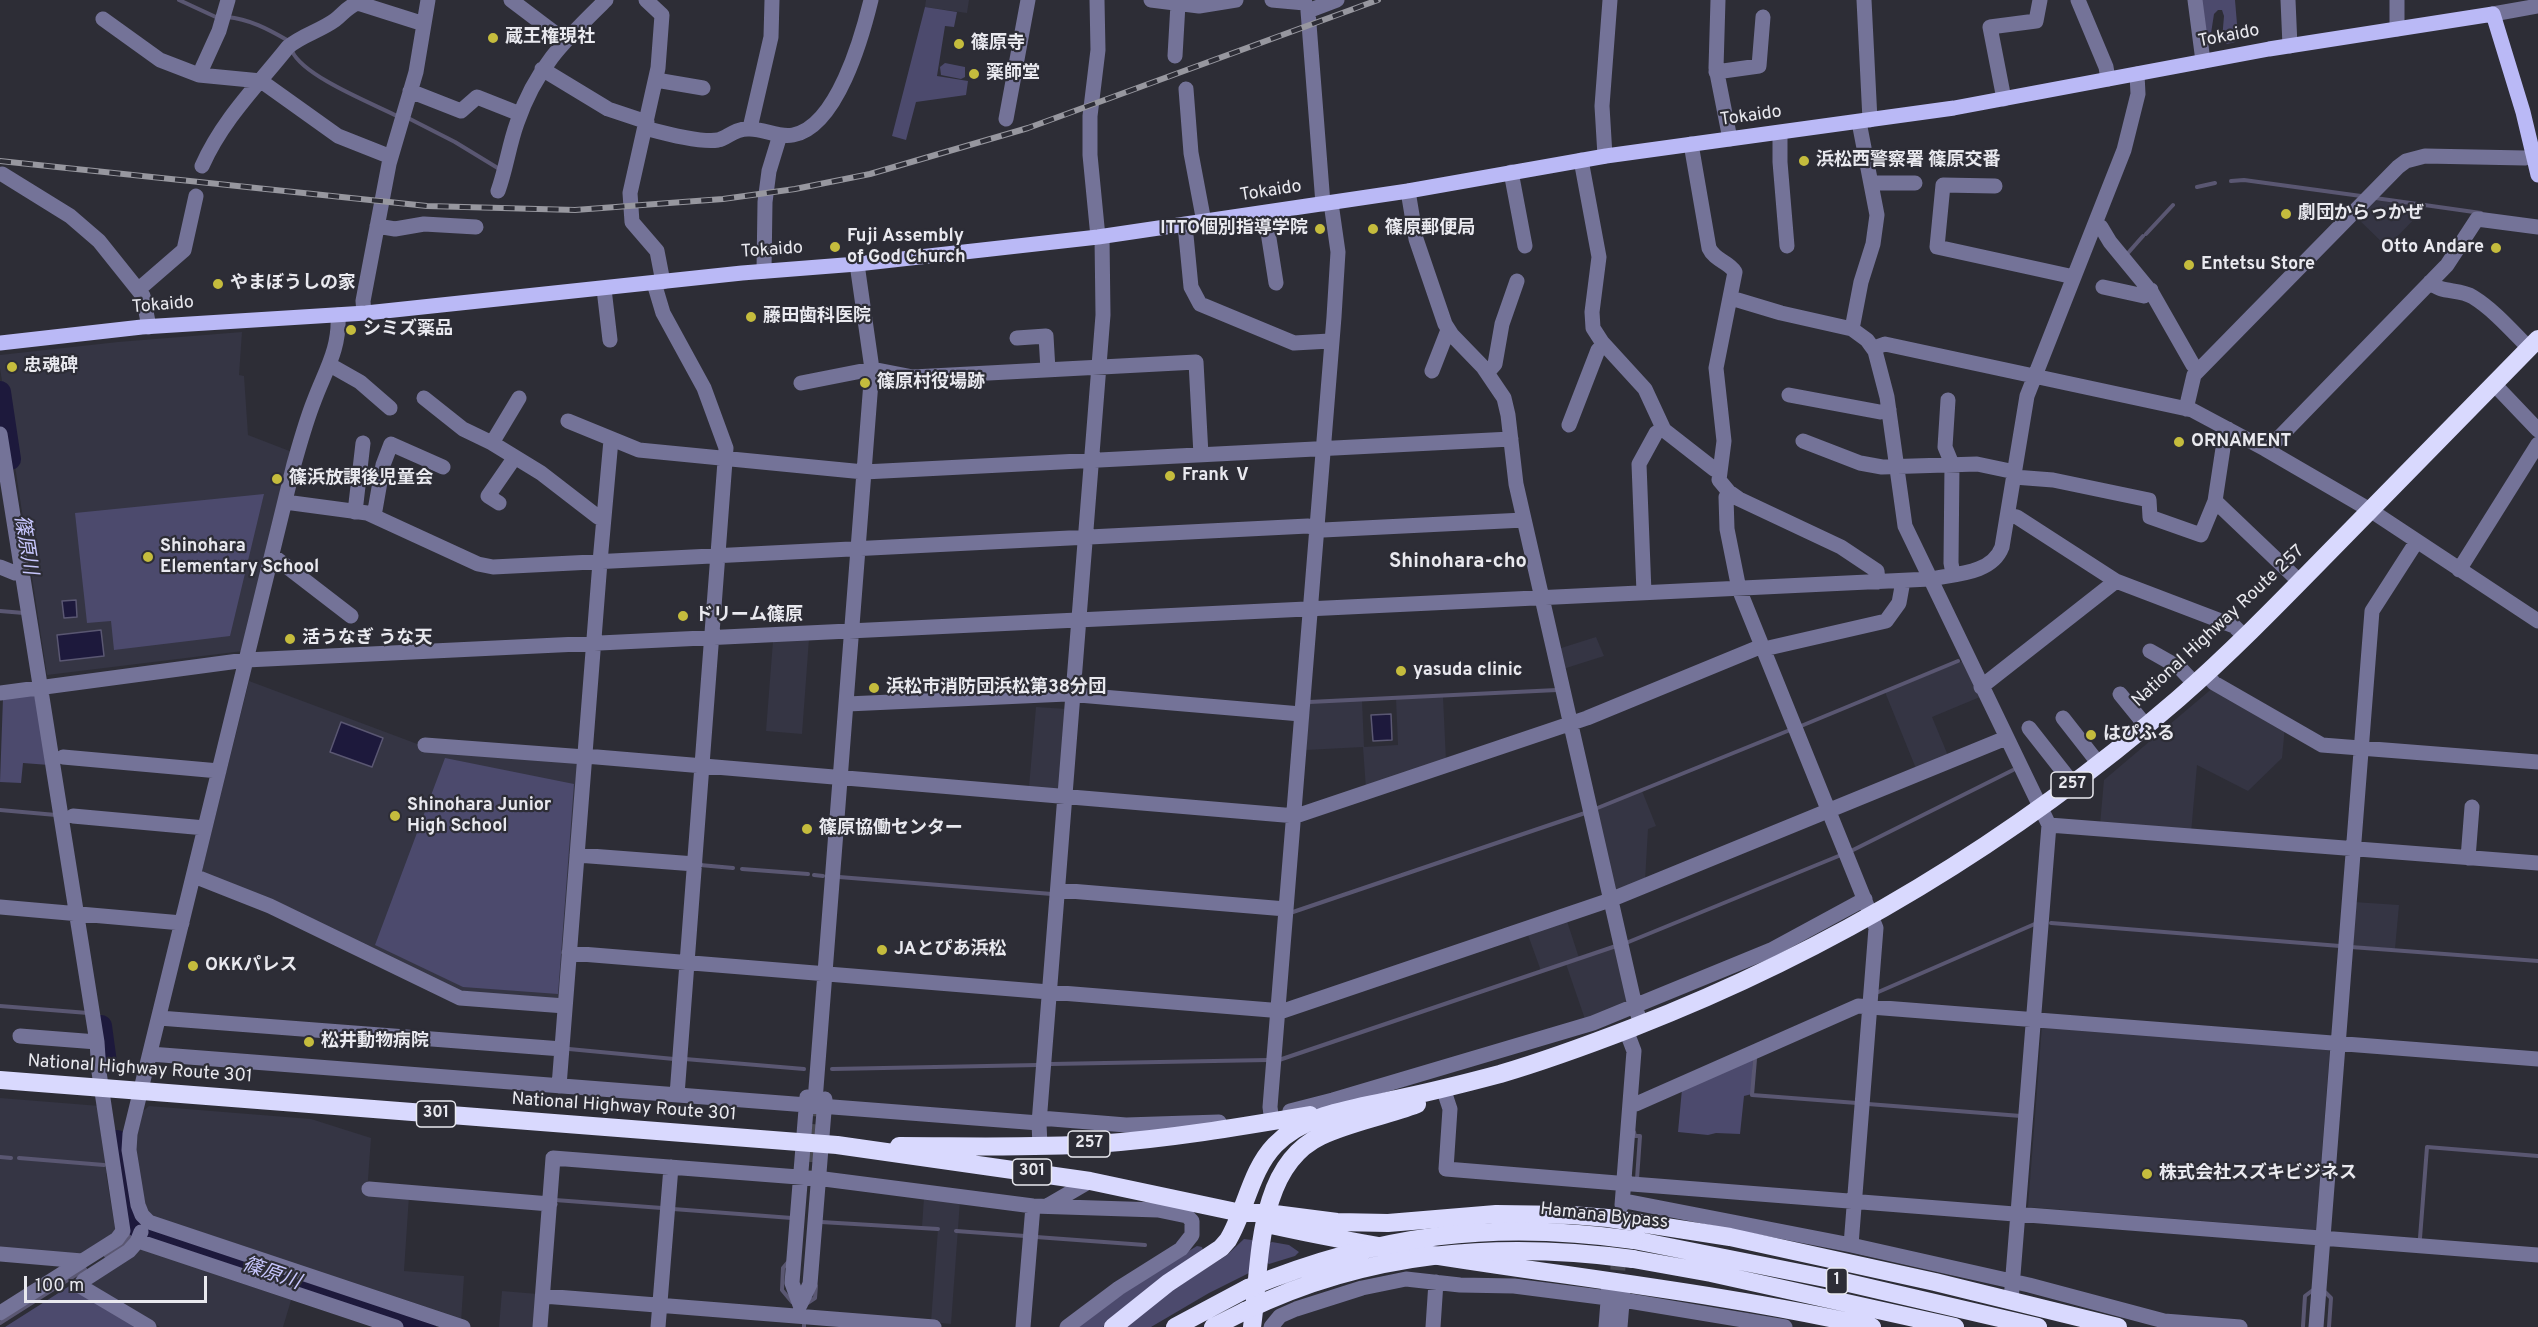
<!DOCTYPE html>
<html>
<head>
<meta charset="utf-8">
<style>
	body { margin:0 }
	#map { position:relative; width:2538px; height:1327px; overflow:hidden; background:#2d2d36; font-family:Overpass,sans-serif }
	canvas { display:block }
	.scale { position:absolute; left:24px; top:1276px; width:183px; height:27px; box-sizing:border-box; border:3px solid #e9e9ef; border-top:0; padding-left:8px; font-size:18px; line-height:21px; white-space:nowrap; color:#e9e9ef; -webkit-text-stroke:4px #2d2d36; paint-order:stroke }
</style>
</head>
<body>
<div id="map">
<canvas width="2538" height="1327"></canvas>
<div class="scale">100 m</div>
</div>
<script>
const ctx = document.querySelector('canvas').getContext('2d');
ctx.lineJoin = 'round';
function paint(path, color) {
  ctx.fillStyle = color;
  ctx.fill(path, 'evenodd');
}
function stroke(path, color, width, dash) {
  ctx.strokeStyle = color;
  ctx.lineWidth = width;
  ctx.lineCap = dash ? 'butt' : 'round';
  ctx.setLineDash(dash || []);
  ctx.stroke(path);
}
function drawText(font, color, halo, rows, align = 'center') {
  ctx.font = font + ' Overpass,"Noto Sans JP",sans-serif';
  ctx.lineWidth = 4.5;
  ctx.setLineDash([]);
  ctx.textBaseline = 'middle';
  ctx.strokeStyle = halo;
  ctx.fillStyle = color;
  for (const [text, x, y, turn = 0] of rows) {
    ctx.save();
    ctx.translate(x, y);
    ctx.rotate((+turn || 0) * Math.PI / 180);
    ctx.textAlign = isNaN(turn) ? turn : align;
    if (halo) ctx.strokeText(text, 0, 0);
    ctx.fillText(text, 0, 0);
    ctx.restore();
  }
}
paint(new Path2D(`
	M926 0H969L967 13 925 7Z
	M2373 200 2426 207 2387 247 2356 217Z
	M242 332 239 375 244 376 248 435 292 452 243 651 47 675 0 368V355L118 342Z
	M1596 637 1604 656 1563 669 1558 649Z
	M809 639 802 734 766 731 773 641Z
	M1963 661 1980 697 1932 717 1949 758 1917 771 1885 692Z
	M249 681 428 748 580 762 561 999 461 994 204 874 202 871Z
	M2215 686 2285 726 2282 758 2248 791 2197 765 2191 833 2100 825 2104 780Z
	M1443 697 1446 761 1366 789 1363 747 1306 750 1310 703 1362 700 1364 747 1398 745 1396 699Z
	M1036 707 1067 709 1061 790 1029 787Z
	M1642 791 1656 826 1648 829 1645 881 1616 893 1595 810Z
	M2354 902 2399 905 2395 949 2350 945Z
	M1566 918 1579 958 1541 971 1527 932Z
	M1616 947 1630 1005 1586 1022 1566 964Z
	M2042 1025 2330 1047 2316 1230 2028 1207Z
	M0 1098 100 1106 109 1162 106 1174 116 1234 80 1257 0 1251Z
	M149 1106 311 1119 371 1138 367 1193 409 1196 404 1271 464 1276 461 1322 148 1218 133 1142 140 1114Z
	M924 1197 960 1201 951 1324 931 1322 938 1229 922 1227Z
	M144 1248 292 1297 283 1327H160L89 1286V1283Z
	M502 1291 538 1294 536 1327H499Z`), '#353544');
paint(new Path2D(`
	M2199 0H2235L2238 36 2235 42 2227 44 2222 40 2224 16 2222 10H2218L2214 14 2210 40 2207 42Z
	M925 7 957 12 954 27 945 26 937 76 968 81 966 95 916 102 906 140 892 136Z
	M945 63 965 67V77L961 79 941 75 940 67Z
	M264 494 230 636 114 650 111 621 87 623 75 513Z
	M34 693 49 765 23 763 21 783 0 782 3 698Z
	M445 758 574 784 558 994 463 987 375 945Z
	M1753 1059 1752 1094 1744 1096 1740 1134 1716 1133 1708 1135 1678 1132 1682 1089Z
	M1244 1239 1252 1240 1255 1243 1251 1272 1209 1293 1151 1327H1123L1151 1304 1227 1255Z
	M1272 1242 1289 1245 1299 1252 1295 1256 1269 1264 1266 1262 1268 1244Z
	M1197 1246 1202 1247 1203 1251 1103 1327H1076L1148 1276Z
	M71 1285 141 1327H5Z`), '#4c4a6d');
const water = new Path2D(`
	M76 600 77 617 64 618 62 601Z
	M101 630 104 656 60 661 57 635Z
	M1391 714 1392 740 1373 741 1371 715Z
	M341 722 383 738 372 767 330 752Z`);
paint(water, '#1d193c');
stroke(water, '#5a5772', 1.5);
stroke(new Path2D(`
	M179 0 218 18
	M227 17C249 19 268 29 287 40
	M292 51C303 76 371 103 397 116
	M408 118 455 142 501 170
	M2231 181 2244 180 2361 196
	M2197 187 2215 183
	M2375 198 2481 213
	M2146 234 2173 205
	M2128 253 2143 236
	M0 611 24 613
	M1309 702 1557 690
	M1801 726 1958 661
	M1595 809 1790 730
	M0 810 56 815
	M1851 851 2013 770
	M700 865 733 868
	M742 869 808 874
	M814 875 823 876
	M839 877 1052 894
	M1293 912 1585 813
	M2051 923 2340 946
	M1626 943 1841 855
	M2351 947 2538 961
	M1876 993 2037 923
	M0 1006 88 1013
	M569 1049 674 1059
	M685 1059 804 1069
	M1755 1059 1752 1095 1857 1103
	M1279 1060 1616 946
	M1051 1064 1268 1060
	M832 1069 1038 1065
	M1868 1104 2021 1116
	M1634 1132 1635 1136H1640L1637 1179
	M0 1157 11 1158
	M19 1158 104 1165
	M555 1200 662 1208
	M673 1209 792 1218
	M821 1222 938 1229
	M956 1231 1025 1236
	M1036 1237 1145 1245
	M2420 1238 2427 1147 2538 1156
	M106 1256C120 1247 135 1241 132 1222
	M788 1262 783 1268 782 1290 792 1302
	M2325 1292 2331 1298 2329 1327
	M806 1304 815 1298 816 1286
	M0 1323 85 1269
	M2303 1326 2305 1296 2313 1290
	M804 1327V1324`), '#5a5772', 4);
stroke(new Path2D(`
	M0 392 10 459
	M101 1026 106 1063
	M117 1141 129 1214 132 1222 144 1232 425 1327`), '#1d193c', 22);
stroke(new Path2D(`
	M809 1185 815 1101
	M1616 1293 1621 1227`), '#494952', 15, [15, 8]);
stroke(new Path2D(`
	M511 0 564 40
	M646 0 662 15 658 68 630 193 632 222 657 251 663 282
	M1097 0 1098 50 1090 116V155L1098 237
	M1151 0 1199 6 1236 0
	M1272 0 1305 3
	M1718 0 1716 68 1730 139
	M1864 0 1870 120
	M2078 0 2106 67 2108 79
	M2195 0 2203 61
	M2288 0 2290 46
	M2493 14 2538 6
	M103 19 160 60 199 75 261 81 338 136 391 157
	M2397 29V0
	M1175 56 1178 4
	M542 69 608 109 647 122
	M1716 72 1759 66 1763 17
	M199 75 219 31 228 0
	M656 80 703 88
	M1186 89 1191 153 1204 222
	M410 91 461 111 477 97 520 114
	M2004 99 1990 27 2036 21 2040 0
	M1006 119 1028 0
	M645 128C664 133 700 143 718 140 728 138 733 129 748 129 763 128 778 138 793 135 837 127 862 37 871 0
	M750 128 771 37 772 0
	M1780 133V162L1787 246
	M1691 144 1709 248C1715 261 1728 261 1735 272L1716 368 1724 441 1719 480 1729 492 1739 499 1841 547 1877 571 1878 582
	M1605 156 1602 106 1610 0
	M1581 160 1599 257 1592 312 1593 328 1602 342 1645 389 1664 430 1714 469 1720 470
	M202 166C223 119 257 86 288 47 302 35 320 31 335 20 343 14 348 6 358 3L424 24
	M1511 172 1525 246
	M2 174 70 216 99 241 143 296 149 327
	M1871 183H1915
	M1995 186 1943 185 1937 247 2074 277
	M498 191C506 169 509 145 517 123 536 67 565 40 606 0
	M1408 191 1416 239 1445 324 1452 335 1483 367 1504 398 1508 415 1516 484 1635 1006 1641 1024
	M1323 204 1308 11 1337 0
	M1265 213 1276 283
	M2095 224 2101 227 2110 242 2152 293 2193 365 2198 370
	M1185 225 1191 287 1200 304 1294 343 1330 341
	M377 226 395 229 424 224 476 227
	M764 271 765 202 769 171 780 135
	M2430 282C2441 294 2459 288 2473 297 2494 310 2512 331 2529 348
	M654 283 663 313 704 388 726 448 677 1095
	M2103 287 2144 296 2151 290
	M139 289 184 250 196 196
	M604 289 610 340
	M1731 298 1781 313 1852 329 1867 340 1875 351 1887 397 1905 526 2049 825 2011 1300
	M364 313 363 301 389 164 416 72 428 0
	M338 315C340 349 325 371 314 401 306 421 300 443 294 464L130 1134 129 1150 138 1205 142 1215 149 1222 463 1327
	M1852 329 1861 282 1873 244 1877 215 1859 122
	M1017 338 1046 336 1048 370
	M1874 348 1885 344 2192 410 2265 449 2370 510 2538 621
	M330 365 360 382 390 408
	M1432 371 1448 330
	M1487 373 1495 364 1502 324 1517 281
	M801 383 872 369 913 377 1196 362 1201 455
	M2494 384 2538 430
	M1789 395 1880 412 1889 410
	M424 398 463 429 492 443 541 473 598 517H604
	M1948 400 1945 447 1952 464 1951 563 1953 574
	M2186 409 2194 375 2398 167 2406 161 2425 156 2525 158 2533 156
	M568 421 639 450 864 472 1511 439
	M1569 425 1598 350 1604 345
	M0 434 97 1042 99 1072 123 1231 117 1239 0 1313
	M1803 441 1860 463 1882 467 1977 464 2015 472
	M492 443 519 398
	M2267 450 2447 265 2477 219 2538 227
	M2014 477 2053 480 2149 500 2150 517 2201 535 2215 501 2225 435 2228 429
	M1729 492 1726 497 1727 529 1739 589 1876 928 1851 1245
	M2215 501 2300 582
	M285 502 367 513 478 564 493 567 1308 526 1323 530 1524 520
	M499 503 488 496 515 457
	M355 512 363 443
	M2008 515 2017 517 2116 581 2234 626 2245 637
	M374 516 383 465 391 444 443 467
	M271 558 277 559 351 616
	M0 567 15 573H21
	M2459 570 2538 444
	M1644 593 1639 464 1656 433 1663 428
	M1764 649 1886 621 1899 603 1903 581
	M2150 651 2180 668 2195 684
	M2206 674 2214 683 2322 745 2538 762
	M1981 687 2116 581
	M0 693 246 660 1930 579C1955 574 1992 574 2002 547L2027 396 2124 150 2138 94 2137 74
	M2120 694 2146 726
	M847 704 1067 694 1301 714
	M2063 718 2099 764
	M2029 728 2073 784
	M425 745 585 757
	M585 756 1296 816 1587 718 1762 646
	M63 757 219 771
	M73 816 205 828
	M2049 825 2538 863
	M577 855 695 864
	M2468 858 2472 807
	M194 876 270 906 460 998 565 1006
	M1058 890 1286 909
	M0 907 182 923
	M569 953 1283 1011 1610 900 2006 738
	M159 1018 562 1049
	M20 1036 97 1042
	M150 1054 1039 1123
	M559 1086 600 562 611 440
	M1445 1094 1450 1109 1446 1169 1617 1183
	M815 1101 872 369 857 264
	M1630 1103 1636 1104 1858 1006 2538 1059
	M1290 1111 1333 1100 1593 1023 1771 950 1865 899
	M1040 1118 1126 1125 1219 1122
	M1272 1122 1270 1107 1334 317 1338 252 1331 203
	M1040 1146 1039 1123 1103 315 1102 237
	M1632 1184 2538 1255
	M369 1189 550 1204
	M1630 1202 1851 1245 2029 1285 2164 1321 2240 1327
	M1622 1205 1634 1051 1626 1030
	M1047 1206 1090 1181
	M141 1232 137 1242 129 1251 84 1280 80 1286 149 1327
	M138 1241 396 1327
	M0 1254 82 1261
	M543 1296 934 1327
	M1623 1300 1785 1327
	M800 1305 792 1283 807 1097
	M800 1305 810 1284 825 1099
	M540 1327 553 1158 824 1179 1033 1206 1158 1210 1187 1216 1192 1221V1235L1181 1249 1119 1288 1067 1327
	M658 1327 671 1167
	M1023 1327 1033 1206
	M1271 1327 1280 1316 1296 1309 1362 1288 1406 1279 1460 1285 1514 1286 1608 1298
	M1433 1327 1436 1282
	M1606 1327 1609 1288
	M1620 1327 1623 1291
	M2316 1327 2372 611 2417 541`), '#747398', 15);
stroke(new Path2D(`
	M0 343 142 327 366 313 742 273 857 264 1098 237 1408 191 1606 156 1954 108 2269 49 2493 14 2523 112 2538 175`), '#bab9f6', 15);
stroke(new Path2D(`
	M0 1080 837 1145 1090 1181 1241 1213H1267L1337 1222 1388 1223 1496 1214 1571 1215 1608 1218 1730 1237 1935 1282 2118 1327
	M899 1146C965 1146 1030 1148 1096 1144 1168 1139 1239 1127 1310 1115
	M1271 1225C1470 1269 1673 1282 1872 1327
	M1634 1240 1840 1281 2038 1327
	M1633 1259 1711 1273 1955 1327
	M1113 1327 1168 1283 1221 1248 1228 1240C1246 1210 1250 1171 1275 1145 1306 1113 1355 1109 1396 1099 1431 1092 1466 1083 1500 1074 1544 1061 1588 1045 1632 1028 1831 951 2016 839 2178 699 2234 650 2285 597 2337 544 2404 476 2471 407 2538 339
	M1175 1327 1248 1288
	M1213 1327 1245 1311
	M1252 1327C1261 1266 1255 1167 1321 1136 1351 1122 1386 1116 1417 1104`), '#d9d9fe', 18);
const rail = new Path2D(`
	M0 161 427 206 575 210 723 199 795 189 870 174 1028 128 1378 0`);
stroke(rail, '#97979f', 6);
stroke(rail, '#2d2d36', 4, [11]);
stroke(new Path2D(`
	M1248 1288C1379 1234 1495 1220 1634 1240
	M1245 1311C1368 1251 1499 1241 1633 1259`), '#d9d9fe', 18);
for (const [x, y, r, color] of [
	[493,38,6,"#c5bc3d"],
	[959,44,6,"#c5bc3d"],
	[974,74,6,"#c5bc3d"],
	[1804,161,6,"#c5bc3d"],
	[2286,214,6,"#c5bc3d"],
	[1320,229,6,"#c5bc3d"],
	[1373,229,6,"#c5bc3d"],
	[835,247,6,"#c5bc3d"],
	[2496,248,6,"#c5bc3d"],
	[2189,265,6,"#c5bc3d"],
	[218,284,6,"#c5bc3d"],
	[751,317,6,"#c5bc3d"],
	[351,330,6,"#c5bc3d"],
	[12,367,6,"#c5bc3d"],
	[865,383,6,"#c5bc3d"],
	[2179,442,6,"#c5bc3d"],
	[1170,476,6,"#c5bc3d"],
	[277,479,6,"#c5bc3d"],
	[148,557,6,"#c5bc3d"],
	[683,616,6,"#c5bc3d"],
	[290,639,6,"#c5bc3d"],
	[1401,671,6,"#c5bc3d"],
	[874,688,6,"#c5bc3d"],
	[2091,735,6,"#c5bc3d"],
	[395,816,6,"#c5bc3d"],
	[807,829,6,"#c5bc3d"],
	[882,950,6,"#c5bc3d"],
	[193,966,6,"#c5bc3d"],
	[309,1042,6,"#c5bc3d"],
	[2147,1174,6,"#c5bc3d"]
]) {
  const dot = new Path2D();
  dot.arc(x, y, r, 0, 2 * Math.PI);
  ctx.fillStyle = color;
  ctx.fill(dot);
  stroke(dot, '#2d2d36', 2);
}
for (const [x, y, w] of [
	[2072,785,42],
	[436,1114,39],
	[1089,1144,42],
	[1032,1172,39],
	[1837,1281,21]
]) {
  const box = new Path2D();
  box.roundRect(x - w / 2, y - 13, w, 26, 4.5);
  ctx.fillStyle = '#2d2d36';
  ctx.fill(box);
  stroke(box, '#e9e9ef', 1.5);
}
drawText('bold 16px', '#e9e9ef', null, [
	["257",2072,785],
	["301",436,1114],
	["257",1089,1144],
	["301",1032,1172],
	["1",1837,1281]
]);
drawText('18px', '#e9e9ef', '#2d2d36', [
	["Tokaido",2229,37,-11],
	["Tokaido",1751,117,-8],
	["Tokaido",1271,192,-9],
	["Tokaido",772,251,-4],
	["Tokaido",163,306,-5],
	["National Highway Route 257",2219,627,-43],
	["National Highway Route 301",140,1070,4],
	["National Highway Route 301",624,1108,4],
	["Hamana Bypass",1604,1217,6]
]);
drawText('bold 18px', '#e9e9ef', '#2d2d36', [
	["蔵王権現社",505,38],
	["篠原寺",971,44],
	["薬師堂",986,74],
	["浜松西警察署 篠原交番",1816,161],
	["劇団からっかぜ",2298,214],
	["ITTO個別指導学院",1308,229,"right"],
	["篠原郵便局",1385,229],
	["Fuji Assembly",847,237],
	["of God Church",847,258],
	["Otto Andare",2484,248,"right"],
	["Entetsu Store",2201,265],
	["やまぼうしの家",230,284],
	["藤田歯科医院",763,317],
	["シミズ薬品",363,330],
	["忠魂碑",24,367],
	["篠原村役場跡",877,383],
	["ORNAMENT",2191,442],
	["Frank Ⅴ",1182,476],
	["篠浜放課後児童会",289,479],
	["Shinohara",160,547],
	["Elementary School",160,568],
	["ドリーム篠原",695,616],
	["活うなぎ うな天",302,639],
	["yasuda clinic",1413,671],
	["浜松市消防団浜松第38分団",886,688],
	["はぴふる",2103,735],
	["Shinohara Junior",407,806],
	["High School",407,827],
	["篠原協働センター",819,829],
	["JAとぴあ浜松",894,950],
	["OKKパレス",205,966],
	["松井動物病院",321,1042],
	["株式会社スズキビジネス",2159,1174]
], 'left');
drawText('italic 20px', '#c7c6fd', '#2d2d36', [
	["篠原川",24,545,81],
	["篠原川",271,1275,19]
]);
drawText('bold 20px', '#e9e9ef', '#2d2d36', [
	["Shinohara-cho",1458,563]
]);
</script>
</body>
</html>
